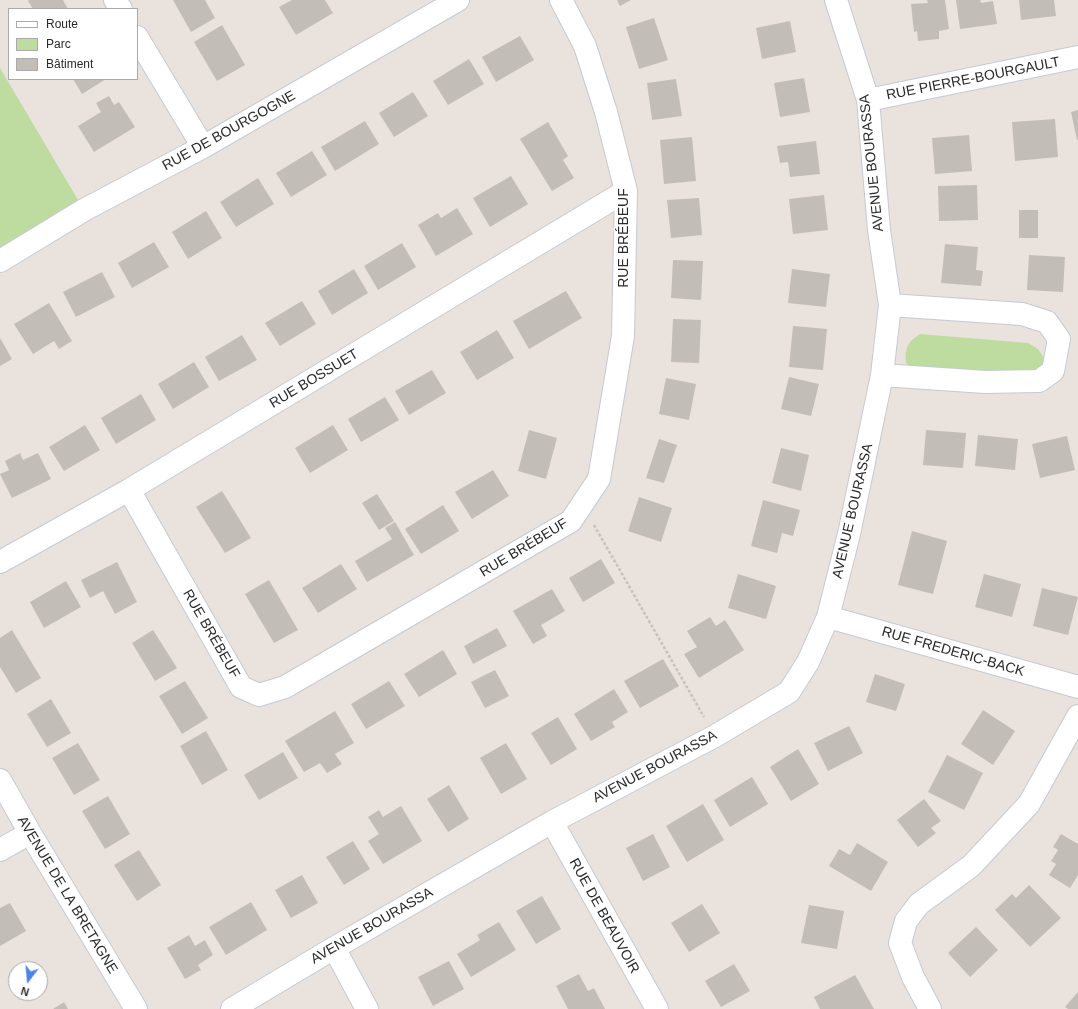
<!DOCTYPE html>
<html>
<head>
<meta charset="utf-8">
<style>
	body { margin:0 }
	#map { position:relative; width:1078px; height:1009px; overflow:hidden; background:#eae2dd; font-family:Helvetica,sans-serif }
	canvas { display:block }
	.legend { position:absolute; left:8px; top:8px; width:130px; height:72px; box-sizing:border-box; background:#fff; border:1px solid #aaa; margin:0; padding:5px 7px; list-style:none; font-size:12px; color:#2a2a2a }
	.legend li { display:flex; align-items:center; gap:8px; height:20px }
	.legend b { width:20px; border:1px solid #aaa }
	.north { position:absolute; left:8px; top:961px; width:40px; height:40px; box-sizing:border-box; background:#fff; border:1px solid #aaa; border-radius:50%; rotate:196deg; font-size:11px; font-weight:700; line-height:16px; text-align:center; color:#2a2a2a }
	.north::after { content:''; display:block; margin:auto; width:14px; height:18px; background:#4c85e8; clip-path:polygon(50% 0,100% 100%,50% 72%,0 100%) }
</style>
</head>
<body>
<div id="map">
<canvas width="1078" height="1009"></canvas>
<ul class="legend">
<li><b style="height:5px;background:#fff"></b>Route</li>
<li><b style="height:11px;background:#bedc9f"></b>Parc</li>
<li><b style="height:11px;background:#c3bdb8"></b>Bâtiment</li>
</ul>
<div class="north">N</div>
</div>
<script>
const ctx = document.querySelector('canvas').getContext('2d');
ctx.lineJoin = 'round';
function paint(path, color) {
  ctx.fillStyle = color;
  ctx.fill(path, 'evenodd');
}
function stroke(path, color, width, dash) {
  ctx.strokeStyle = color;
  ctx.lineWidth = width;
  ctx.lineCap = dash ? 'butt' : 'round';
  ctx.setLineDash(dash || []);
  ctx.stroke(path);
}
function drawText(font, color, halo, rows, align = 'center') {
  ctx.font = font + ' Helvetica,sans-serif';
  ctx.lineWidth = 3;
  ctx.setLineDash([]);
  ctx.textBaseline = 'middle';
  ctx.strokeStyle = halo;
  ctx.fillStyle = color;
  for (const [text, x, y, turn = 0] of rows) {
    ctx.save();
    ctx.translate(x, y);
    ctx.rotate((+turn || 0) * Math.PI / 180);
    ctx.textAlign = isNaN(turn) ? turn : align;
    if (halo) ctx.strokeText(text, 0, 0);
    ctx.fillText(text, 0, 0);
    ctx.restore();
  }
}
paint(new Path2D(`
	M0 68 84 210 0 261Z
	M920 334 1028 343 1038 349 1044 358 1043 371 916 373 906 363C905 347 907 343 920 334Z`), '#bedc9f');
paint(new Path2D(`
	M29 0H63L68 9H33L28 1Z
	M173 0H205L215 18 191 32Z
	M292 0H325L333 13 296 35 279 7Z
	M617 0H631L620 6Z
	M927 0H945L949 29 939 31V39L918 41 917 31 914 32 911 4 928 3Z
	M956 0H980L981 3 993 1 997 24 960 29Z
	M1019 0H1054L1056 16 1021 20Z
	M654 18 668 60 639 69 626 27Z
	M790 21 796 52 762 59 756 28Z
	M222 25 245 65 217 81 194 42Z
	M520 36 534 60 496 82 482 57Z
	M469 59 484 84 448 105 433 81Z
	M804 78 810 112 780 117 774 83Z
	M73 79H106L82 94Z
	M676 79 682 116 652 120 647 83Z
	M413 92 428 116 394 137 379 113Z
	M109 96 114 105 119 102 135 127 94 152 78 126 101 112 96 103Z
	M1078 110V140H1077L1071 112Z
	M1055 119 1058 157 1015 161 1012 122Z
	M365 121 379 144 335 171 321 147Z
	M548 122 568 156 563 160 574 178 552 191 520 139Z
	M969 135 972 171 935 174 932 138Z
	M692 137 696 181 664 184 660 140Z
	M816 141 820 174 790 177 788 162 780 163 777 146Z
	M312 151 327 175 291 197 276 173Z
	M511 176 528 204 490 227 473 198Z
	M258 178 274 204 236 227 220 202Z
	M977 185 978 220 939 221 938 186Z
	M824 195 828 230 793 234 789 199Z
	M699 198 702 235 671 238 667 200Z
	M457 208 473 234 436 256 418 225 438 213 441 218Z
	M1019 210H1038V238H1019Z
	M206 211 222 238 188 259 172 232Z
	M154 242 169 267 132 288 118 263Z
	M402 243 416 267 378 290 364 266Z
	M945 244 978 247 976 270 983 271 981 286 941 283Z
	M1029 255 1065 257 1063 292 1027 290Z
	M673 260 703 261 701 300 671 298Z
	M354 269 368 293 332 315 318 291Z
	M792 269 830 274 826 307 788 303Z
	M102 272 115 297 76 317 63 292Z
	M566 291 582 318 529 349 513 321Z
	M302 301 316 324 280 346 265 323Z
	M49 303 72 341 59 349 54 341 33 354 14 324Z
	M673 319 701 320 699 363 671 362Z
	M793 326 827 329 823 370 789 367Z
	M497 330 514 358 477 380 460 352Z
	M242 335 257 360 219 381 205 357Z
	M0 338 12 359 0 366Z
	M194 362 209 387 173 409 158 384Z
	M432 370 446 393 409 415 395 391Z
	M789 377 819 384 811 416 781 409Z
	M666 378 696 384 689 420 659 414Z
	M141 394 156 420 116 444 101 418Z
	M385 397 399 420 361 442 348 419Z
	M85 425 100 450 64 471 49 447Z
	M333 425 348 450 310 473 295 448Z
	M529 430 557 438 546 479 518 471Z
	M926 430 966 433 963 468 923 465Z
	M978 435 1018 439 1015 470 975 466Z
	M1067 436 1075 470 1040 478 1032 444Z
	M659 439 677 445 664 483 646 478Z
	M781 448 809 455 801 491 772 483Z
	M20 453 23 460 38 453 51 479 12 498 0 474 9 470 5 461Z
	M493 470 509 496 472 519 455 492Z
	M222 491 251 538 225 553 196 507Z
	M377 494 394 521 379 530 362 503Z
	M639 497 672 508 661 542 628 531Z
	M763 500 800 510 793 536 782 533 777 553 751 546Z
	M443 505 459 531 421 554 405 529Z
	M395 522 414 555 367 582 355 561 392 539 385 528Z
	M912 531 947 541 933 594 898 585Z
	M601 559 615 583 583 602 569 578Z
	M117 562 137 602 115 614 103 591 90 598 81 580Z
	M341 564 357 589 318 613 302 588Z
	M738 574 776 586 766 619 728 608Z
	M984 574 1021 584 1012 617 975 607Z
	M269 580 298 630 274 643 245 594Z
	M66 581 81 607 44 628 30 602Z
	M1042 588 1078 597 1068 635 1033 626Z
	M552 589 565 611 541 625 547 636 533 644 513 611Z
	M710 617 716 626 725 620 744 650 699 678 684 654 697 647 687 631Z
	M497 628 507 646 473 664 464 646Z
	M12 630 41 678 16 693 0 667V638Z
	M153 630 177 668 155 681 132 643Z
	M443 650 457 674 419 697 404 674Z
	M663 659 679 686 640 708 624 681Z
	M495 670 509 696 485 708 471 682Z
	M875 674 905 684 896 711 866 702Z
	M185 681 208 718 182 734 159 696Z
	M389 681 405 706 366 729 351 704Z
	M614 689 628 712 612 722 615 727 591 741 574 714Z
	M51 699 71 733 47 747 27 714Z
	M983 710 1015 731 993 765 961 744Z
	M335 711 354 743 335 754 342 764 327 773 320 763 304 772 285 741Z
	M558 717 577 749 551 765 531 733Z
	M849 726 863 753 828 771 814 743Z
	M206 731 228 770 202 785 180 746Z
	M78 743 100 780 74 795 52 758Z
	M506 743 527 779 501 794 480 758Z
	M798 749 819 784 791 801 770 767Z
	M283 752 298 778 259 800 244 775Z
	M947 755 983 773 964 810 928 792Z
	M752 777 768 804 730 827 714 800Z
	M449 785 469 819 448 832 427 799Z
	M108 796 130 834 105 849 82 811Z
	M924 799 941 821 931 828 936 833 918 847 897 820Z
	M703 804 724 840 687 862 666 826Z
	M401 806 422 841 383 864 368 841 379 834 368 817 379 810 383 817Z
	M653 834 670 867 643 881 626 848Z
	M1061 834 1078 844V875L1070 888 1049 875 1056 864 1051 861 1058 850 1053 847Z
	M353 841 370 869 344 885 326 857Z
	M857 843 888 862 871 891 829 866 839 849 850 855Z
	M139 850 161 885 137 901 114 865Z
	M302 875 318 903 291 918 275 890Z
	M1029 885 1061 918 1030 947 995 910 1012 894 1016 898Z
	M542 896 561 929 536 944 516 911Z
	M251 902 267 930 226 955 209 927Z
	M10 903 26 931 0 946V908Z
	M702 904 720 933 689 952 671 923Z
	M809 905 844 911 837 949 801 943Z
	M499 922 516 950 471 977 457 954 480 940 477 935Z
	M976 927 998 950 970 977 948 953Z
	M189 935 195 946 205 940 213 955 198 965 201 970 185 979 167 948Z
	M449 961 464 989 433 1006 418 977Z
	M734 964 750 991 721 1007 705 981Z
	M579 974 588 991 594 988 605 1009H568L556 986Z
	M855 975 874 1009H820L814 997Z
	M1078 992V1009H1068L1065 1007Z
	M64 1002 68 1009H53Z`), '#c3bdb8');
const minor = new Path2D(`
	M115 0 121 9
	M137 37 203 147
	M868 100 1078 57
	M0 261 84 210 203 147 458 0
	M882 375 985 382 1039 381 1053 371 1059 339 1047 322 1022 314 890 305
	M129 490 241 687 259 695 285 687 571 521 599 479 623 336 626 191 606 112 585 46 561 0
	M0 562 129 490 626 191
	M828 617 1078 687
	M0 780 30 833 136 1009
	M552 822 657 1009
	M0 850 30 833
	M334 948 367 1009
	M232 1009 334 948 552 822 715 736 789 692 808 662 828 617 849 534 882 375 890 305 879 230 868 100 836 0
	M930 1009 913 977 900 943 906 921 919 904 971 866 1029 804 1078 716`);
stroke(minor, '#c5cad2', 24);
stroke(new Path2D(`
	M594 525 704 717`), '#c3c3c3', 2.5, [3, 2]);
stroke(minor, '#fff', 22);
drawText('14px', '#2a2a2a', '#fff', [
	["RUE PIERRE-BOURGAULT",973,79,-11],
	["RUE DE BOURGOGNE",229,131,-29],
	["AVENUE BOURASSA",872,163,-96],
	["RUE BRÉBEUF",624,238,-90],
	["RUE BOSSUET",314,379,-31],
	["AVENUE BOURASSA",853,511,-77],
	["RUE BRÉBEUF",524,548,-31],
	["RUE BRÉBEUF",211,634,60],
	["RUE FREDERIC-BACK",953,652,16],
	["AVENUE BOURASSA",655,767,-28],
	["AVENUE DE LA BRETAGNE",67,895,59],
	["RUE DE BEAUVOIR",604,916,61],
	["AVENUE BOURASSA",372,926,-30]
]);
</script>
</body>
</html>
